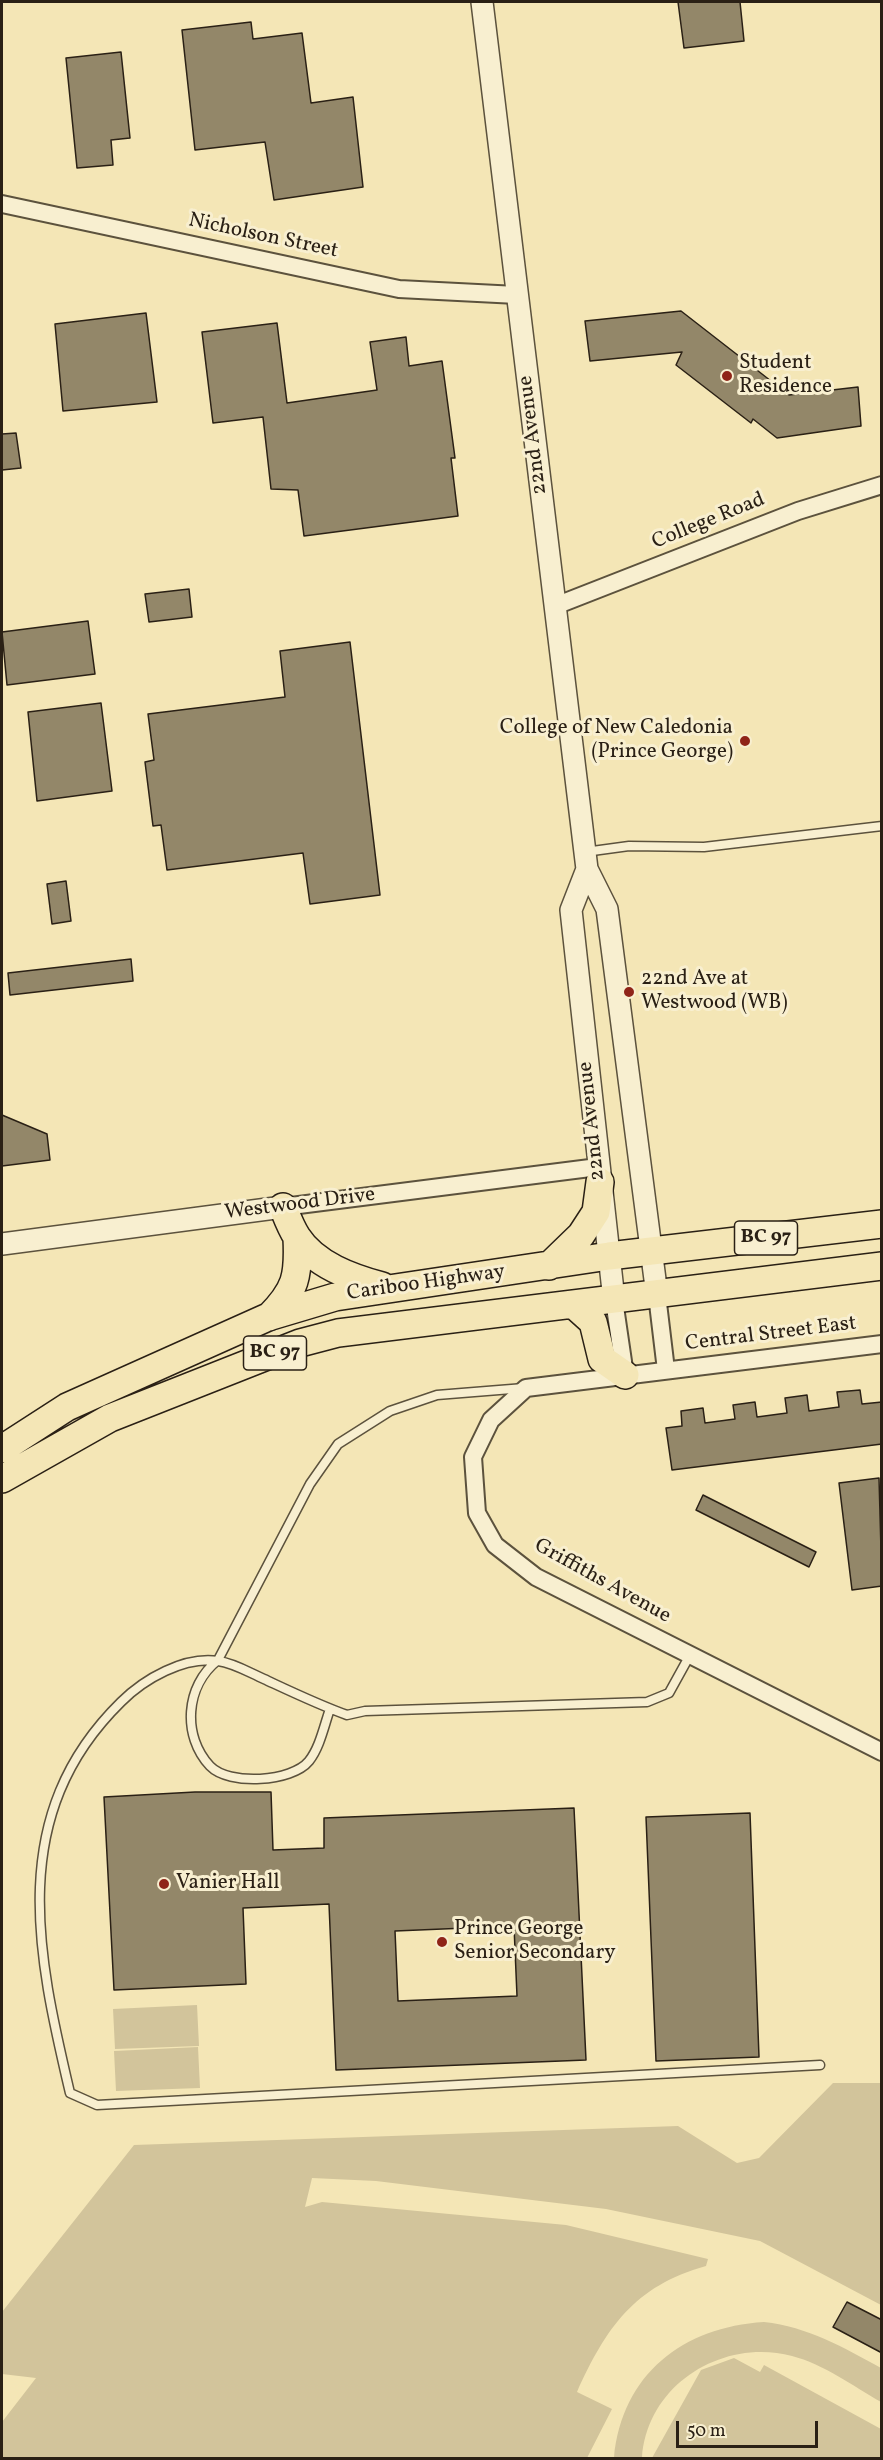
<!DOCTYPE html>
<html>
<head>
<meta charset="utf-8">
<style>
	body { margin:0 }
	#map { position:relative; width:883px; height:2460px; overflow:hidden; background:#f4e6b6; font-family:Vollkorn,serif }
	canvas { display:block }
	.frame { position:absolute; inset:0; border:3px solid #2a2015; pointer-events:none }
	.scale { position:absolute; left:676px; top:2421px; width:142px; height:27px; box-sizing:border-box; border:3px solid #2a2015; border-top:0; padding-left:8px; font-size:18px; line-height:21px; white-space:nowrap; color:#2a2015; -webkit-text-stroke:4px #f8efd0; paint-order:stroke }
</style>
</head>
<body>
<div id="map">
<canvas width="883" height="2460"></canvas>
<div class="frame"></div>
<div class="scale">50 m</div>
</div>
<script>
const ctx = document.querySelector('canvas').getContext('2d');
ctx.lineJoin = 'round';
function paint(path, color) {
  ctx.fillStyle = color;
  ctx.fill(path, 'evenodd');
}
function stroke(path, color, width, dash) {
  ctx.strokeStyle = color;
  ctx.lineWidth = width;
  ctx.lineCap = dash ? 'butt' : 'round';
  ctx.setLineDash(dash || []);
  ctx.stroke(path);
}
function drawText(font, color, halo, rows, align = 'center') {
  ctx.font = font + ' Vollkorn,serif';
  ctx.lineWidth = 6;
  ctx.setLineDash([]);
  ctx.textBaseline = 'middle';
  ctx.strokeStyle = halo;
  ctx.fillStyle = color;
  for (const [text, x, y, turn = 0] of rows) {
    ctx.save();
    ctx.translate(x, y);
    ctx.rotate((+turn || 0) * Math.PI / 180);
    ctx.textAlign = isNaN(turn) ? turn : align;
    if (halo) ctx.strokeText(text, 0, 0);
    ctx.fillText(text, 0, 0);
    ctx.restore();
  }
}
paint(new Path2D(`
	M197 2005 199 2046 115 2049 113 2009Z
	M198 2047 200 2088 116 2091 114 2051Z
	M833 2083H881V2305L760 2241 606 2209 376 2181 312 2178 305 2207 322 2202 566 2225 708 2259 706 2266C634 2286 606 2328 577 2392L612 2409 587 2458H2V2422L36 2378 2 2374V2312L134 2145 678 2126 737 2163 759 2158Z
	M764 2322C808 2327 843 2347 881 2368V2402C853 2386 823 2364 792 2356 723 2338 647 2384 642 2458H614C622 2374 683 2327 764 2322Z
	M734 2358 760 2372 764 2365 881 2429V2458H652L701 2370Z`), '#d2c49b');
const building = new Path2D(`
	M678 2H740L744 41 684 48Z
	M251 22 253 39 302 33 311 103 353 97 363 187 274 200 265 142 195 150 182 30Z
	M121 52 130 138 111 140 113 165 77 168 66 58Z
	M681 311 789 395 858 387 861 426 777 438 753 419 751 423 676 365 682 352 590 361 585 321Z
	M146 313 157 402 63 411 55 324Z
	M277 323 287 403 377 390 370 342 406 337 409 366 442 361 455 458H451L458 516 304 536 298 490 271 489 263 417 213 423 202 332Z
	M16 433 21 468 2 470V434Z
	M189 589 192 617 149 622 145 594Z
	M88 621 95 674 7 685 2 632Z
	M350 642 380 895 310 904 303 853 167 870 161 825 153 826 145 762 154 760 148 714 285 697 280 651Z
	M101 703 112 791 37 801 28 712Z
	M66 881 71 921 52 924 47 884Z
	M131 959 133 981 10 995 8 973Z
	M2 1115 47 1134 50 1160 2 1166Z
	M860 1390 862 1404 882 1402V1444L672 1470 666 1428 682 1426 681 1411 703 1408 705 1423 735 1419 733 1405 755 1402 757 1417 787 1413 785 1398 807 1395 809 1411 839 1407 837 1392Z
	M879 1478 882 1586 852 1590 839 1483Z
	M703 1495 816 1552 809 1567 696 1510Z
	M195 1792H271L273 1850 324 1848V1818L574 1808 586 2060 336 2070 329 1904 243 1908 246 1984 114 1990 104 1797ZM514 1926 517 1996 398 2001 395 1931Z
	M750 1813 759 2057 656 2061 646 1817Z
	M847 2302 882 2320V2353L833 2327Z`);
paint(building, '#938769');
stroke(building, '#2a2015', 1.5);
const service = new Path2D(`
	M585 852 629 846 704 847 882 826
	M690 1655 669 1693 647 1702 365 1711 347 1715C319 1705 292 1692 264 1679 250 1673 234 1663 218 1661 184 1656 144 1679 121 1702 6 1815 37 1953 70 2093L97 2105 820 2065
	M330 1709C324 1726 320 1747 309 1761 292 1782 229 1786 210 1766 182 1736 185 1686 218 1660L310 1484 338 1444 390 1411 437 1395 524 1388`);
const minor = new Path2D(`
	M2 204 399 289 517 295
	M555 606 798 511 882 485
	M283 1207 598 1167
	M657 1295 666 1370
	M614 1300 625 1375
	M882 1344 526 1388 491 1420 473 1457 477 1513 495 1545 536 1577 882 1752`);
const tertiary = new Path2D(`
	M482 2 587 869 607 909 657 1295
	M587 869 571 910 614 1300
	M2 1244 283 1207`);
const trunk = new Path2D(`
	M283 1207C287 1217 291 1228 297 1237 315 1265 352 1278 382 1286
	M549 1266 581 1235 596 1212 600 1182
	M573 1304 593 1322 602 1359 625 1375
	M269 1317C296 1290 299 1276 297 1238
	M2 1449 67 1407 268 1317 335 1297 609 1256 882 1224
	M2 1479 110 1418 300 1343 338 1333 882 1266`);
stroke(service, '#5c523d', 11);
stroke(minor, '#5c523d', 20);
stroke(tertiary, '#5c523d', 24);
stroke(trunk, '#2a2015', 30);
stroke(service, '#f8efd0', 8);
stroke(minor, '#f8efd0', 16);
stroke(tertiary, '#f8efd0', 21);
stroke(trunk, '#f4e6b6', 27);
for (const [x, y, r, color] of [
	[727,376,6,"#8f2418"],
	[745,741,6,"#8f2418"],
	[629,992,6,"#8f2418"],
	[164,1884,6,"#8f2418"],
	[442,1942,6,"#8f2418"]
]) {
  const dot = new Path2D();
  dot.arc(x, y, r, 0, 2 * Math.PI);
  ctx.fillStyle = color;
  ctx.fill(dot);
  stroke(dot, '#f8efd0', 2);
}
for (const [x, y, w] of [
	[766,1238,63],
	[275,1353,63]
]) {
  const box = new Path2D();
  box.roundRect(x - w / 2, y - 17, w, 34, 4.5);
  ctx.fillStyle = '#f8efd0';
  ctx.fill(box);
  stroke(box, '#2a2015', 1.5);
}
drawText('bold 20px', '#2a2015', null, [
	["BC 97",766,1238],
	["BC 97",275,1353]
]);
drawText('21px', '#2a2015', '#f8efd0', [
	["Nicholson Street",263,237,12],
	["22nd Avenue",534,435,-97],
	["College Road",709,522,-22],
	["22nd Avenue",593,1121,-96],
	["Westwood Drive",300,1205,-7],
	["Cariboo Highway",426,1284,-8],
	["Central Street East",771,1335,-7],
	["Griffiths Avenue",602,1582,29]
]);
drawText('21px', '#2a2015', '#f8efd0', [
	["Student",739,364],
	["Residence",739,388],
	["College of New Caledonia",733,729,"right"],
	["(Prince George)",733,753,"right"],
	["22nd Ave at",641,980],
	["Westwood (WB)",641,1004],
	["Vanier Hall",176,1884],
	["Prince George",454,1930],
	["Senior Secondary",454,1954]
], 'left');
</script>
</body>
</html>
